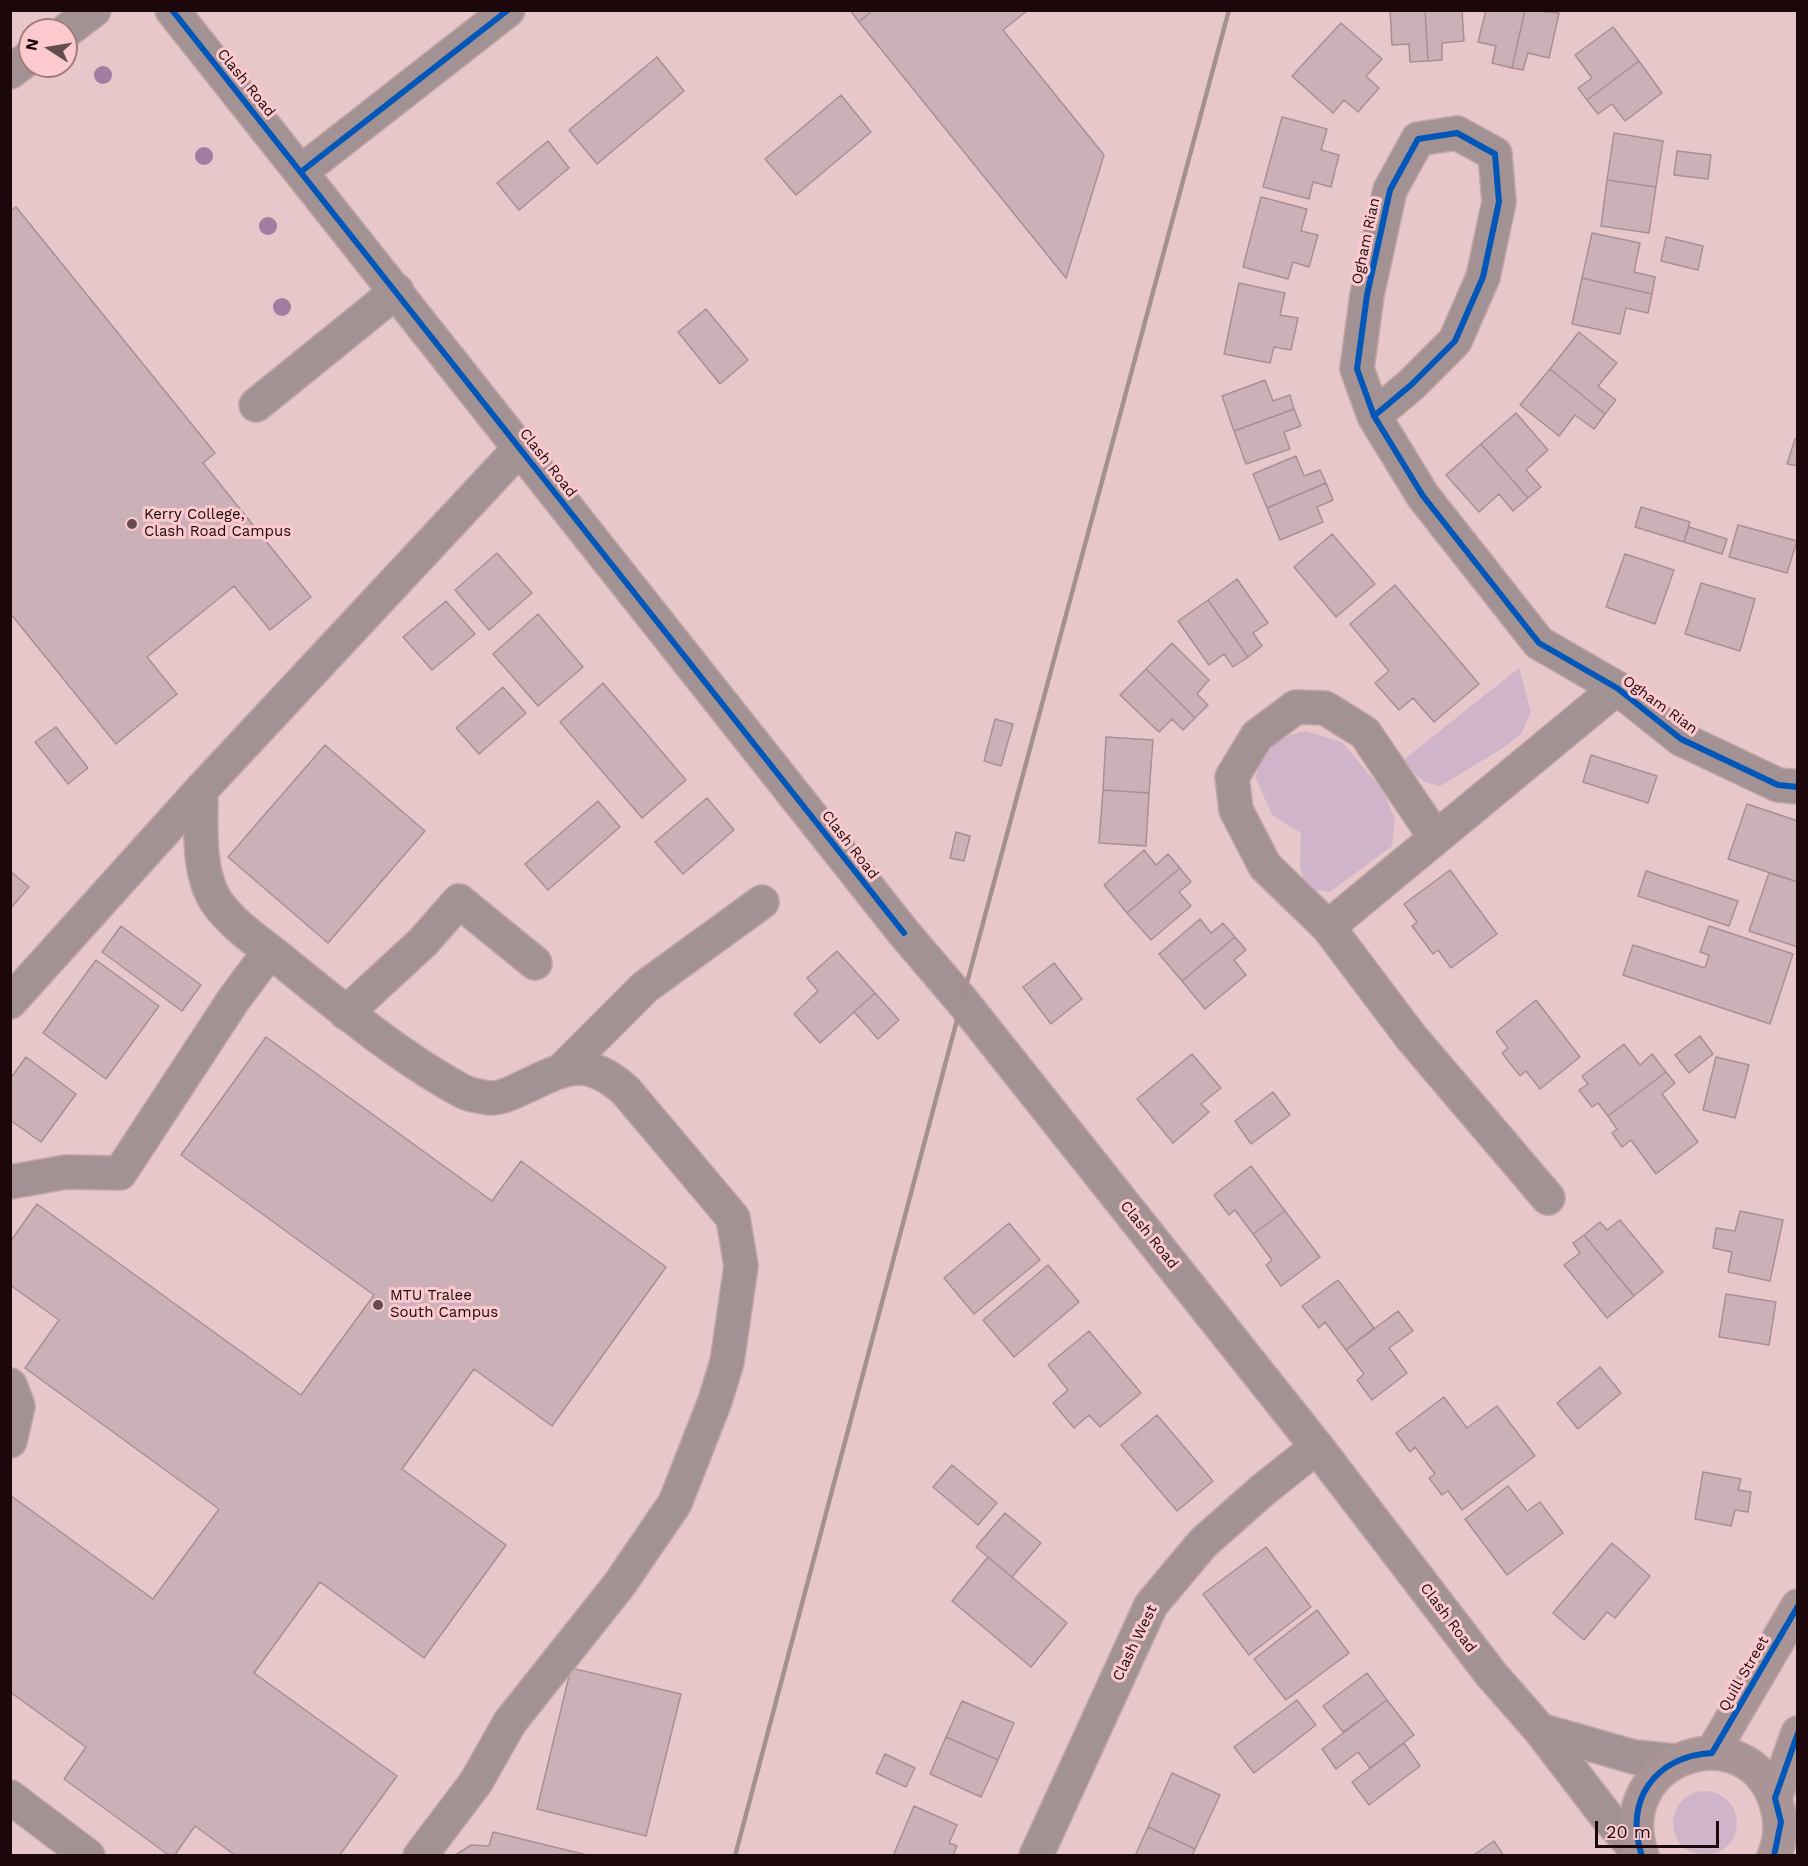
<!DOCTYPE html>
<html>
<head>
<meta charset="utf-8">
<style>
	body { margin:0 }
	#map { position:relative; width:1808px; height:1866px; overflow:hidden; background:#e8c7ca; font-family:"Work Sans",sans-serif }
	canvas { display:block }
	.frame { position:absolute; inset:0; border:12px solid #1c080b; pointer-events:none }
	.north { position:absolute; left:18px; top:18px; width:60px; height:60px; box-sizing:border-box; background:#fccace; border:2px solid #a27c80; border-radius:50%; rotate:282deg; font-size:16px; font-weight:700; line-height:24px; text-align:center; color:#1c080b }
	.north::after { content:''; display:block; margin:auto; width:21px; height:27px; background:#634b4e; clip-path:polygon(50% 0,100% 100%,50% 72%,0 100%) }
	.scale { position:absolute; left:1595px; top:1821px; width:124px; height:27px; box-sizing:border-box; border:3px solid #1c080b; border-top:0; padding-left:8px; font-size:18px; line-height:21px; white-space:nowrap; color:#1c080b; -webkit-text-stroke:4px #fccace; paint-order:stroke }
</style>
</head>
<body>
<div id="map">
<canvas width="1808" height="1866"></canvas>
<div class="frame"></div>
<div class="north">N</div>
<div class="scale">20 m</div>
</div>
<script>
const ctx = document.querySelector('canvas').getContext('2d');
ctx.lineJoin = 'round';
function paint(path, color) {
  ctx.fillStyle = color;
  ctx.fill(path, 'evenodd');
}
function stroke(path, color, width, dash) {
  ctx.strokeStyle = color;
  ctx.lineWidth = width;
  ctx.lineCap = dash ? 'butt' : 'round';
  ctx.setLineDash(dash || []);
  ctx.stroke(path);
}
function drawText(font, color, halo, rows, align = 'center') {
  ctx.font = font + ' "Work Sans",sans-serif';
  ctx.lineWidth = 6;
  ctx.setLineDash([]);
  ctx.textBaseline = 'middle';
  ctx.strokeStyle = halo;
  ctx.fillStyle = color;
  for (const [text, x, y, turn = 0] of rows) {
    ctx.save();
    ctx.translate(x, y);
    ctx.rotate((+turn || 0) * Math.PI / 180);
    ctx.textAlign = isNaN(turn) ? turn : align;
    if (halo) ctx.strokeText(text, 0, 0);
    ctx.fillText(text, 0, 0);
    ctx.restore();
  }
}
paint(new Path2D(`
	M1519 668 1531 712 1521 734 1503 748 1440 786 1424 782 1402 761Z
	M1305 731 1342 742 1383 791 1395 819 1392 846 1330 892 1316 890 1305 884 1300 866 1301 833 1272 815 1255 776C1269 748 1273 738 1305 731Z
	M1673 1823a32 32 0 1 1 64 0a32 32 0 1 1-64 0Z`), '#d0b4ca');
const building = new Path2D(`
	M850 10H873L859 22Z
	M873 10H1028L1003 30 1104 155 1066 278 859 22Z
	M1390 10H1425L1428 61 1410 62 1409 44 1392 45Z
	M1425 10H1462L1464 41 1442 43V60L1428 61Z
	M1486 10H1525L1512 68 1492 63 1496 46 1478 42Z
	M1525 10 1559 13 1549 58 1528 53 1523 70 1512 68Z
	M1341 23 1382 59 1366 76 1379 88 1358 112 1344 100 1333 113 1292 76Z
	M1613 27 1639 61 1587 100 1578 88 1592 78 1575 55Z
	M657 57 684 91 597 164 569 130Z
	M1639 61 1662 93 1625 121 1612 104 1598 114 1587 100Z
	M841 95 871 132 796 195 765 159Z
	M1282 117 1327 129 1321 150 1339 155 1331 187 1313 182 1309 199 1263 187Z
	M1614 133 1663 141 1656 187 1607 180Z
	M548 141 569 168 519 210 497 183Z
	M1677 151 1711 155 1708 179 1674 175Z
	M1607 180 1656 187 1649 233 1601 226Z
	M1261 197 1307 209 1301 231 1318 235 1309 267 1293 262 1288 279 1243 267Z
	M16 207 215 453 203 463 311 597 270 630 234 586 147 657 177 694 116 744 10 613V211Z
	M1592 233 1640 243 1634 272 1655 277 1652 294 1582 278Z
	M1666 237 1703 246 1698 270 1661 261Z
	M1582 278 1652 294 1648 313 1626 308 1620 334 1572 324Z
	M1239 283 1285 293 1280 315 1298 318 1291 350 1274 347 1270 363 1224 354Z
	M706 309 748 360 720 384 678 332Z
	M1579 332 1617 363 1598 386 1616 400 1605 414 1550 369Z
	M1550 369 1605 414 1594 429 1575 415 1559 436 1520 405Z
	M1265 380 1273 401 1290 395 1294 409 1234 431 1222 396Z
	M1294 409 1301 426 1284 432 1290 449 1246 464 1234 431Z
	M1516 413 1548 450 1526 470 1541 487 1528 498 1481 444Z
	M1795 439 1798 440V466L1787 464Z
	M1481 444 1528 498 1513 511 1499 494 1479 512 1446 475Z
	M1296 456 1304 476 1320 470 1326 483 1267 508 1253 474Z
	M1326 483 1333 500 1317 507 1323 522 1280 540 1267 508Z
	M1641 507 1690 522 1684 542 1635 527Z
	M1738 525 1797 541 1787 573 1729 557Z
	M1689 527 1727 539 1722 554 1684 542Z
	M1332 534 1375 584 1336 617 1294 567Z
	M497 553 532 593 489 630 455 590Z
	M1625 554 1674 570 1655 624 1606 607Z
	M1237 579 1268 623 1253 633 1262 646 1248 657 1208 600Z
	M1701 583 1755 599 1740 651 1685 634Z
	M1395 585 1479 684 1434 722 1413 698 1399 710 1375 683 1389 671 1350 624Z
	M1208 600 1248 657 1233 667 1224 654 1209 665 1178 621Z
	M446 601 475 634 432 670 403 637Z
	M538 614 583 667 538 706 493 654Z
	M1172 643 1209 680 1197 694 1208 705 1195 718 1146 669Z
	M1146 669 1195 718 1183 730 1172 719 1159 732 1120 695Z
	M603 683 686 780 642 818 560 722Z
	M503 687 526 713 479 754 456 728Z
	M995 719 1013 724 1001 766 984 761Z
	M56 727 88 768 68 784 35 742Z
	M1106 737 1153 740 1149 793 1103 790Z
	M325 745 425 831 328 943 228 857Z
	M1591 755 1657 776 1648 803 1583 782Z
	M1103 790 1149 793 1146 846 1099 843Z
	M707 798 734 830 683 874 655 842Z
	M598 801 620 827 548 890 525 864Z
	M1747 804 1798 821V882L1728 859Z
	M956 832 970 836 964 861 950 858Z
	M1144 850 1156 865 1168 854 1180 868 1127 913 1104 885Z
	M1180 868 1191 882 1179 892 1191 906 1151 940 1127 913Z
	M1450 870 1497 934 1451 968 1438 950 1433 954 1412 926 1417 922 1404 904Z
	M10 871 29 887 10 909Z
	M1646 871 1738 901 1729 926 1638 896Z
	M1769 873 1798 882V947L1749 931Z
	M1200 919 1211 933 1223 923 1235 937 1182 981 1159 954Z
	M121 926 201 985 182 1011 102 952Z
	M1709 926 1793 954 1770 1024 1623 975 1633 945 1705 968 1709 955 1700 952Z
	M1235 937 1246 950 1234 960 1246 975 1205 1009 1182 981Z
	M837 951 875 993 820 1043 794 1014 818 991 807 978Z
	M96 960 159 1006 106 1079 43 1033Z
	M1054 963 1082 999 1051 1024 1023 987Z
	M875 993 899 1020 878 1039 854 1012Z
	M1536 1000 1580 1057 1540 1089 1526 1071 1520 1076 1502 1053 1508 1048 1496 1032Z
	M1700 1036 1713 1054 1689 1073 1675 1055Z
	M266 1037 492 1201 521 1161 666 1267 552 1426 474 1369 402 1469 506 1545 424 1658 320 1582 254 1673 397 1776 339 1856H236L195 1826 174 1856H170L64 1779 86 1747 10 1692V1495L153 1599 219 1509 25 1368 59 1320 10 1285V1242L37 1204 301 1395 374 1295 181 1155Z
	M1624 1044 1640 1065 1652 1054 1666 1072 1608 1116 1598 1103 1592 1107 1579 1090 1588 1084 1582 1076Z
	M1192 1054 1221 1088 1201 1104 1209 1112 1173 1143 1137 1099Z
	M26 1057 76 1094 41 1142 10 1120V1079Z
	M1716 1057 1749 1065 1735 1118 1703 1110Z
	M1666 1072 1675 1083 1662 1094 1698 1142 1656 1174 1631 1140 1622 1147 1612 1133 1617 1129 1608 1116Z
	M1273 1092 1290 1115 1251 1144 1235 1121Z
	M1251 1166 1285 1211 1253 1234 1235 1210 1229 1215 1214 1195Z
	M1285 1211 1320 1257 1281 1286 1266 1265 1272 1260 1253 1234Z
	M1740 1211 1783 1220 1770 1281 1728 1272 1732 1252 1713 1248 1716 1228 1735 1231Z
	M1620 1220 1663 1272 1634 1296 1584 1235 1600 1222 1607 1230Z
	M1009 1223 1040 1260 974 1314 944 1278Z
	M1584 1235 1634 1296 1607 1318 1564 1265 1580 1253 1573 1243Z
	M1048 1265 1079 1302 1014 1357 983 1320Z
	M1338 1280 1374 1328 1346 1350 1325 1322 1319 1328 1302 1306Z
	M1726 1294 1776 1302 1769 1345 1719 1337Z
	M1398 1311 1413 1331 1389 1348 1407 1373 1372 1400 1357 1380 1364 1374 1346 1350Z
	M1089 1331 1141 1393 1100 1427 1089 1415 1074 1428 1053 1403 1068 1390 1048 1365Z
	M1600 1367 1621 1393 1578 1429 1557 1403Z
	M1444 1397 1467 1428 1497 1406 1535 1456 1462 1510 1448 1491 1442 1495 1429 1478 1435 1474 1415 1447 1410 1452 1396 1433Z
	M1157 1415 1213 1481 1177 1511 1121 1445Z
	M952 1465 997 1503 978 1525 933 1487Z
	M1703 1472 1741 1479 1738 1490 1751 1492 1748 1512 1735 1510 1731 1526 1695 1519Z
	M1508 1486 1527 1511 1540 1502 1563 1533 1507 1575 1465 1519Z
	M1005 1513 1041 1543 1012 1577 976 1547Z
	M1612 1543 1650 1576 1615 1618 1607 1612 1584 1640 1553 1613Z
	M1266 1547 1311 1607 1249 1655 1203 1594Z
	M988 1557 1067 1623 1031 1667 952 1601Z
	M1317 1610 1349 1653 1286 1700 1254 1659Z
	M571 1668 681 1694 646 1836 537 1809Z
	M1367 1673 1387 1700 1343 1732 1323 1706Z
	M1297 1700 1316 1725 1254 1773 1234 1747Z
	M1387 1700 1414 1735 1370 1768 1358 1752 1336 1769 1322 1749Z
	M962 1701 1014 1723 998 1760 946 1737Z
	M946 1737 998 1760 981 1797 930 1774Z
	M1404 1743 1420 1766 1369 1805 1352 1782Z
	M885 1754 915 1768 906 1787 876 1773Z
	M1172 1773 1220 1795 1195 1849 1148 1827Z
	M914 1806 957 1825 949 1843 957 1846 953 1856H893Z
	M1148 1827 1195 1849 1192 1856H1135Z
	M493 1832 591 1856H454L471 1845 489 1846Z
	M1494 1841 1504 1856H1472Z`);
paint(building, '#cbb0b7');
stroke(building, '#a88f95', 1.5);
const minor = new Path2D(`
	M172 10 904 933 962 1001 1317 1447 1491 1674 1540 1730 1607 1817 1642 1856
	M66 31 94 10
	M10 72 30 57
	M302 171 508 10
	M256 405 397 291
	M1374 416 1411 385 1455 341 1483 277 1499 202 1495 154 1457 133 1418 139 1390 190 1367 295 1357 369 1374 416 1423 496 1539 643 1617 688 1681 739 1778 785 1798 787
	M201 790C201 824 197 871 216 901 232 925 259 942 280 959 337 1005 399 1057 464 1092 471 1095 482 1097 490 1098 499 1099 512 1093 520 1089 565 1068 585 1054 626 1091L733 1218 741 1266 727 1362 715 1401 675 1503 619 1585 510 1722 476 1782 420 1856
	M1328 927 1265 866 1236 810 1232 777 1257 736 1296 707 1325 708 1365 733 1435 837
	M10 1002 201 790 521 447
	M346 1013 423 942 459 901 535 963
	M563 1069 645 987 762 902
	M10 1182 66 1172 120 1173 234 999 270 951
	M1548 1198 1411 1037 1328 927 1617 688
	M10 1385 18 1406 10 1441
	M1540 1730 1634 1757 1675 1761
	M10 1797 88 1856
	M1036 1856 1151 1605 1203 1543 1264 1489 1317 1447`);
const major = new Path2D(`
	M1712 1753 1798 1606
	M1775 1798 1798 1733
	M1642 1856C1607 1756 1750 1710 1777 1806 1782 1823 1781 1840 1774 1856`);
stroke(minor, '#c1a7aa', 36);
stroke(major, '#c1a7aa', 36);
stroke(minor, '#a29294', 33);
stroke(major, '#a99496', 33);
stroke(new Path2D(`
	M735 1856 962 1001 1229 10`), '#a49091', 4.5);
stroke(new Path2D(`
	M172 10 904 933
	M302 171 508 10
	M1374 416 1411 385 1455 341 1483 277 1499 202 1495 154 1457 133 1418 139 1390 190 1367 295 1357 369 1374 416 1423 496 1539 643 1617 688 1681 739 1778 785 1798 787
	M1642 1856C1623 1801 1655 1756 1712 1753L1798 1606
	M1774 1856 1781 1822 1775 1798 1798 1733`), '#0057b8', 6);
ctx.fillStyle = '#a37ca1';
for (const [x, y] of [
	[103,75],
	[204,156],
	[268,226],
	[282,307]
]) {
  ctx.beginPath();
  ctx.arc(x, y, 9, 0, 2 * Math.PI);
  ctx.fill();
}
for (const [x, y, r, color] of [
	[132,524,6,"#634b4e"],
	[378,1305,6,"#634b4e"]
]) {
  const dot = new Path2D();
  dot.arc(x, y, r, 0, 2 * Math.PI);
  ctx.fillStyle = color;
  ctx.fill(dot);
  stroke(dot, '#fccace', 2);
}
drawText('15px', '#1c080b', '#fccace', [
	["Clash Road",246,83,51],
	["Ogham Rian",1366,241,-78],
	["Clash Road",548,463,52],
	["Ogham Rian",1660,705,36],
	["Clash Road",850,845,52],
	["Clash Road",1149,1235,51],
	["Clash Road",1448,1618,53],
	["Clash West",1135,1643,-64],
	["Quill Street",1744,1674,-60]
]);
drawText('15px', '#1c080b', '#fccace', [
	["Kerry College,",144,515],
	["Clash Road Campus",144,532],
	["MTU Tralee",390,1296],
	["South Campus",390,1313]
], 'left');
</script>
</body>
</html>
